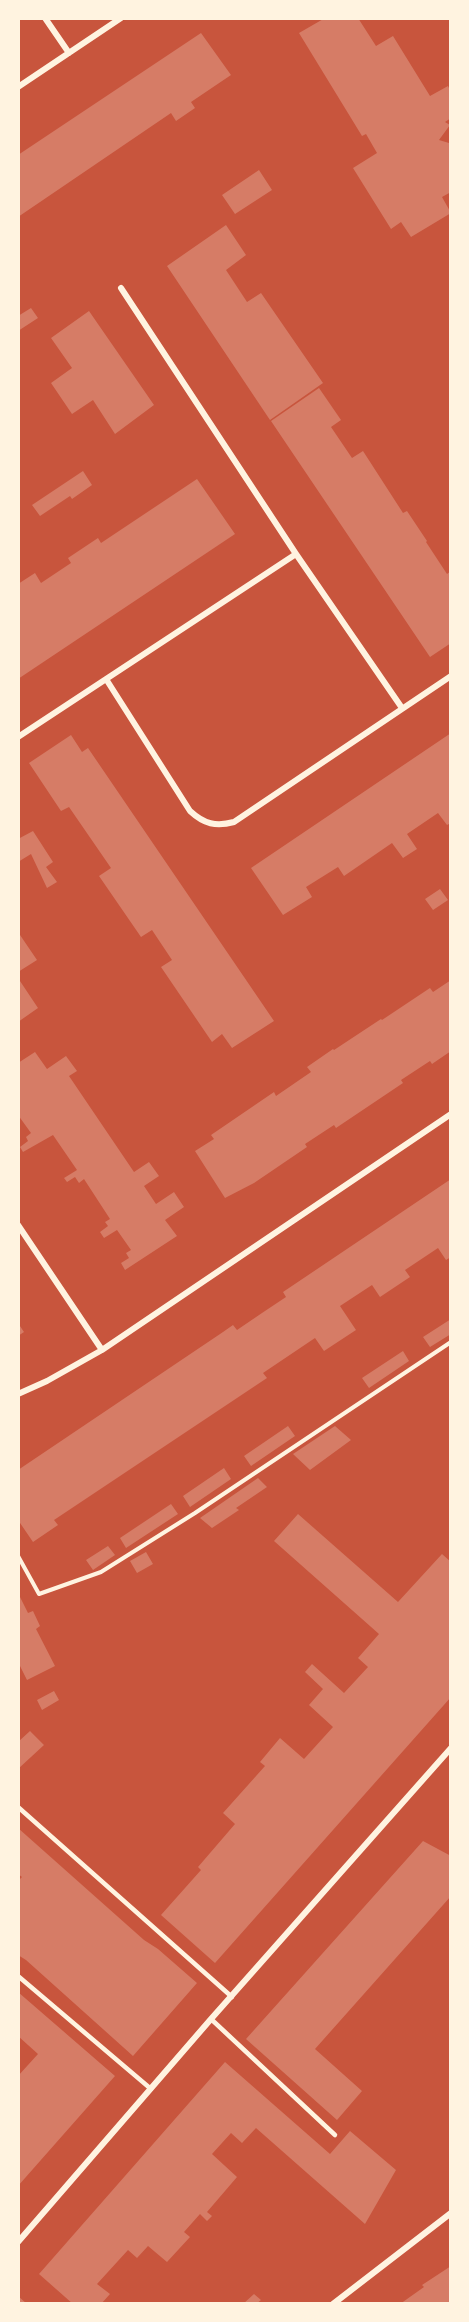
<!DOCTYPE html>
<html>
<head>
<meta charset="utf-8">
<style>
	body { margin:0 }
	#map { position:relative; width:469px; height:2322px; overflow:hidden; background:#c8553d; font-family:"Noto Serif",serif }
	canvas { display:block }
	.frame { position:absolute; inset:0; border:20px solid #fff3e0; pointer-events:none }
</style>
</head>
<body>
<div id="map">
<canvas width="469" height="2322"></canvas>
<div class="frame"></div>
</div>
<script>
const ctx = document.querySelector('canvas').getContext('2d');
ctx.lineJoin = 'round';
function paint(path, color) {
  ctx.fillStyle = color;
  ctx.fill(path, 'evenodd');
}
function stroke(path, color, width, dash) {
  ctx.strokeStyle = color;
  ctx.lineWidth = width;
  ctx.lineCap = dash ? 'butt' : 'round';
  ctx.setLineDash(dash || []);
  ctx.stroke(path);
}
paint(new Path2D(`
	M325 18H358L376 46 393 36 430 96 448 86 451 92V118L445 122 450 125 439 140 449 143 451 146V192L442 197 451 213 411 237 401 222 391 229 353 168 377 153 366 134 362 136 299 33Z
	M201 33 231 75 191 102 195 108 176 121 171 113 18 217V155Z
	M259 170 272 190 235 214 222 195Z
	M226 225 246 255 226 270 247 302 261 293 323 383 270 420 167 266Z
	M31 308 38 318 18 331V316Z
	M89 311 154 405 115 434 93 400 72 414 51 383 72 368 51 338Z
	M319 388 341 420 331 427 352 458 363 451 403 513 407 511 427 541 426 542 447 574 451 571V643L430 657 271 421Z
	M83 471 92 485 72 499 70 496 40 516 32 505Z
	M197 479 235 534 18 679V584L35 573 41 583 71 563 68 558 98 538 101 543Z
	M451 733V823L447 825 438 813 407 834 417 849 403 858 392 843 344 876 338 867 306 887 312 897 283 915 251 868Z
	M71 735 82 752 88 748 274 1021 232 1048 222 1034 212 1042 161 967 172 960 152 930 141 937 99 876 111 868 69 807 61 811 29 763Z
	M33 831 53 862 46 867 57 882 47 888 31 854 18 862V839Z
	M440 889 448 900 433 910 425 899Z
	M18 932 37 960 18 972Z
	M18 978 38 1008 18 1022Z
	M451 980V1051L432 1064 430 1061 401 1080 403 1083 336 1128 334 1125 305 1144 307 1147 254 1183 225 1198 195 1151 214 1139 211 1135 274 1092 276 1096 311 1072 307 1067 333 1049 334 1050 381 1019 382 1020 430 988 433 992Z
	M35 1052 47 1069 66 1056 77 1071 69 1076 134 1172 149 1162 159 1176 144 1186 156 1204 174 1192 184 1207 165 1220 177 1236 125 1270 121 1263 129 1258 126 1253 131 1250 117 1230 104 1238 100 1232 108 1226 105 1222 110 1219 84 1179 79 1183 75 1177 67 1182 64 1178 77 1170 53 1135 23 1152 20 1147 28 1141 26 1137 31 1133 18 1115V1063Z
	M451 1179V1257L446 1260 438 1248 405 1270 410 1277 380 1297 372 1285 340 1306 356 1330 324 1351 315 1338 263 1373 267 1378 54 1520 58 1525 33 1542 18 1520V1470L223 1332 233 1325 237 1330 262 1313 286 1297 283 1292Z
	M451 1319V1334L430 1347 423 1337Z
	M18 1323 24 1332 18 1336Z
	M403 1351 409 1361 369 1388 362 1378Z
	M288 1426 295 1436 251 1466 244 1456Z
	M335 1426 351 1440 310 1470 293 1454Z
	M224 1468 231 1479 190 1507 183 1496Z
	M258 1478 267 1487 236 1508 239 1510 212 1528 200 1518Z
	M171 1504 178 1514 126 1548 120 1538Z
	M298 1514 398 1602 442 1554 451 1562V1697L215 1963 161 1915 201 1870 198 1867 235 1824 223 1813 265 1766 260 1762 280 1738 304 1759 333 1727 309 1705 323 1689 305 1672 312 1664 344 1693 368 1667 358 1658 379 1634 274 1541Z
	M108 1546 115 1555 93 1570 86 1560Z
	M146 1552 153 1564 137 1573 130 1561Z
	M18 1593 28 1613 33 1611 40 1626 36 1629 55 1666 27 1680 20 1666 18 1667Z
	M54 1691 59 1700 42 1710 37 1700Z
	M30 1731 44 1745 18 1769V1742Z
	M18 1828 144 1940 158 1949 197 1983 133 2056 26 1960 18 1955V1881L22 1877 18 1874Z
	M423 1841 451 1856V1896L315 2049 362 2091 337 2120 246 2039Z
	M18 1992 115 2076 18 2186V2076L38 2054 18 2036Z
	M225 2062 330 2154 350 2131 396 2170 365 2224 256 2128 242 2143 231 2133 212 2154 237 2177 207 2212 212 2216 207 2221 200 2214 184 2232 190 2237 167 2262 148 2246 137 2258 128 2250 97 2284 110 2294 101 2304H73L39 2274Z
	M451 2266V2304H400L424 2287 422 2285Z
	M254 2294 261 2300 256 2304H243Z
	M18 2296 27 2304H18Z`), '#d67c66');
stroke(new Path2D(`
	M18 1556 39 1594 101 1572 195 1513 451 1342`), '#fff3e0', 4);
stroke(new Path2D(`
	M18 1807 232 1997
	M18 1976 151 2089
	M211 2019 335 2135`), '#fff3e0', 4.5);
stroke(new Path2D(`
	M45 18 69 53
	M18 87 121 18
	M121 288 296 554 402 708
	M106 679 190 811C204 824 216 827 234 822L451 676
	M18 737 296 554
	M18 1225 102 1350
	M18 1394 47 1381 102 1350 451 1114
	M18 2242 211 2019 451 1748
	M333 2304 451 2213`), '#fff3e0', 6);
</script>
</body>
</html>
